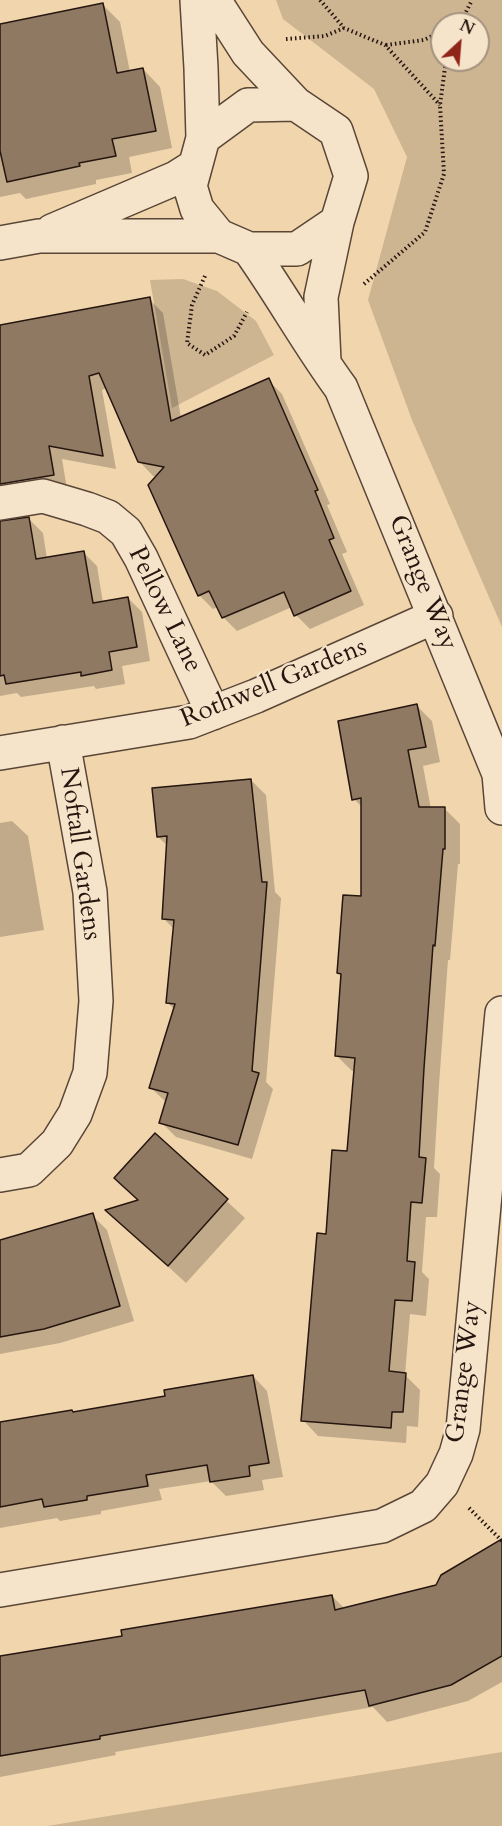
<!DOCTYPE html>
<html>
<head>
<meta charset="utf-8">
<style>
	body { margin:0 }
	#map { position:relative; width:502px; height:1826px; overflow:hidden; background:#f1d5ad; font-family:Cardo,serif }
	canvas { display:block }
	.north { position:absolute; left:430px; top:12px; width:60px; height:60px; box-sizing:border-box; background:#f6e4ca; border:2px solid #a39280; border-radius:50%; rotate:26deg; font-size:16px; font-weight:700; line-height:24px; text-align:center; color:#261610 }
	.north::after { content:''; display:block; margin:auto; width:21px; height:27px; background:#8f2418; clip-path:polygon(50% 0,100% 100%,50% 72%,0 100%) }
</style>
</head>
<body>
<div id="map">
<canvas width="502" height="1826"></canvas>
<div class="north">N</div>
</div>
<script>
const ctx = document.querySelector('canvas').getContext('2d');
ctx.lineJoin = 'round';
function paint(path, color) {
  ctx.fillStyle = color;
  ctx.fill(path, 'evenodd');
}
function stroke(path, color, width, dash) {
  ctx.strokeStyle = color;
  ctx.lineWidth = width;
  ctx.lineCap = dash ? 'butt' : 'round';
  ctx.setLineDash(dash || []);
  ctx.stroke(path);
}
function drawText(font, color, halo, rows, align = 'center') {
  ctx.font = font + ' Cardo,serif';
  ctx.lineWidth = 4.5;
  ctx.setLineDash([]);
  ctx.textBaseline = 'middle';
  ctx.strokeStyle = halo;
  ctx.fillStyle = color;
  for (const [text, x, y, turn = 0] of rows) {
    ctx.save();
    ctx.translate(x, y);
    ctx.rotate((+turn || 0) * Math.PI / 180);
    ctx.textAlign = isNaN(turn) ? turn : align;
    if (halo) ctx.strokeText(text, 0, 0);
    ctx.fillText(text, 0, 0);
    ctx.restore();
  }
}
paint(new Path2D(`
	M276 0H502V627L412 420 368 300 407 157 374 89 283 19ZM442 24H478V60H442Z
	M183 279 217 291 256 321 274 355 172 408 150 280Z
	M502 1752V1826H47Z`), '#ceb592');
paint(new Path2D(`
	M102 4 120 22 130 72 143 69 160 87 172 148 129 157 132 173 96 180V184L26 199 20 193 0 197V25Z
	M149 299 163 313 181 418 268 380 282 394 330 504 327 505 347 552 342 554 364 605 310 629 296 615 292 607 237 631 223 617 218 607 213 609 199 595 158 476H153L139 461 107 388 102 390 116 469 62 459 67 489 0 505V334Z
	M29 519 43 533 47 559 83 552 97 566 103 603 128 598 142 612 150 661 122 666 125 684 96 689 94 686 21 697 17 693 0 696V523Z
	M417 706 432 721 440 762 423 766 431 809H445L460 824V864H458L450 960H448L439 1085 434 1168 440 1174 437 1217H426L422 1272 429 1279 426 1316 410 1314 405 1375 420 1390 418 1427 407 1426 406 1443 318 1436 303 1420 327 1235 349 1153 355 1071H352L336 1055 342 977 339 973 362 898V807L354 799Z
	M251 780 266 795 275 892 281 898 266 1082 273 1089 252 1159 176 1137 161 1122 166 1102 151 1088 175 1010 168 1003 175 930 163 918 168 846 158 837Z
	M12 821 28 836 44 930 0 937V823Z
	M155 1135 245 1218 186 1283 125 1227 140 1201Z
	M92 1215 107 1230 134 1321 60 1343 0 1354V1242Z
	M253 1376 267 1391 283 1477 262 1480 264 1490 226 1496 211 1481 159 1489 162 1500 101 1511V1514L60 1521 57 1518 0 1528V1423L74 1413 167 1398Z
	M502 1556V1682L468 1701 387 1722 373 1707 115 1752 116 1755 0 1777V1658L124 1637 332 1596 345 1609 437 1586Z`), '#0003');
const building = new Path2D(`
	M103 3 117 73 143 68 156 131 112 139 116 156 79 163 80 166 7 182 0 151V24Z
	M150 297 171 421 269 378 318 490 315 491 334 538 329 540 351 591 294 616 284 592 222 618 209 591 198 596 148 485 164 467 138 462 99 373 89 376 103 456 49 446 54 475 0 484V325Z
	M29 517 36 559 84 551 93 603 128 597 137 647 109 652 112 670 81 676V672L6 684 4 675 0 676V521Z
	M417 704 426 747 408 750 419 807H445V849H443L435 946 433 945 424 1068 419 1157 426 1158 422 1203 411 1202 407 1261 415 1262 412 1301 395 1300 389 1371 406 1373 403 1412H392L391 1428 301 1421 317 1233 326 1234 332 1150 347 1151 355 1058 335 1056 341 974 337 973 343 895 361 896V798L352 800 338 721Z
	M251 779 262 882H267L252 1071 259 1073 238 1145 159 1123 168 1093 149 1088 175 1004 166 1003 174 920 162 919 167 836 157 837 152 788Z
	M155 1133 228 1199 168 1266 105 1210 138 1200 114 1178Z
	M93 1213 120 1306 44 1329 0 1337V1240Z
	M253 1375 269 1463 249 1466 250 1476 210 1482 207 1465 146 1475 148 1486 87 1496V1500L44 1507 42 1499 0 1507V1422L72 1410 73 1412 165 1396 164 1390Z
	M502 1539V1656L451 1685 369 1706 365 1690 100 1736V1739L0 1756V1656L122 1636 121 1630 332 1595 335 1610 436 1585 441 1575Z`);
paint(building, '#907962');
stroke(building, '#261610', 1.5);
const minor = new Path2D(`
	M197 0 201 68 203 138
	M214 0 248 53 296 104
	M296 104 336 131 351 176 337 222 297 249H249L219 236 197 209 190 186 203 138 248 105Z
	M52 231 176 178 195 166
	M0 243 39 236H219
	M249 249C281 294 308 343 341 388L499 774 502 808
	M324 361 321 297 337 222
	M0 503 43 496 87 509 108 517 126 532 141 558 213 713
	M0 753 189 722 256 696 436 616
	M0 1175 29 1170 57 1143 75 1114 90 1073 96 1001 90 892 63 742
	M0 1590 382 1526 423 1506 442 1484 456 1454 463 1429 502 1013`);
stroke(minor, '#594637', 36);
stroke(new Path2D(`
	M320 0 344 28 385 45 440 105
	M460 24 472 0
	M286 39 325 36 344 28
	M386 45 424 40 442 31
	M205 276 192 305 187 343 205 355 234 336 247 312
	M364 284 425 232 444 174 440 105 446 60
	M469 1508 502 1541`), '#261610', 4, [1.5, 3]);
stroke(minor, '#f6e4ca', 33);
drawText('26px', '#261610', '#f6e4ca', [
	["Grange Way",422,583,68],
	["Pellow Lane",164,610,64],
	["Rothwell Gardens",274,684,-22],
	["Noftall Gardens",79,854,82],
	["Grange Way",465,1372,-83]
]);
</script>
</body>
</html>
